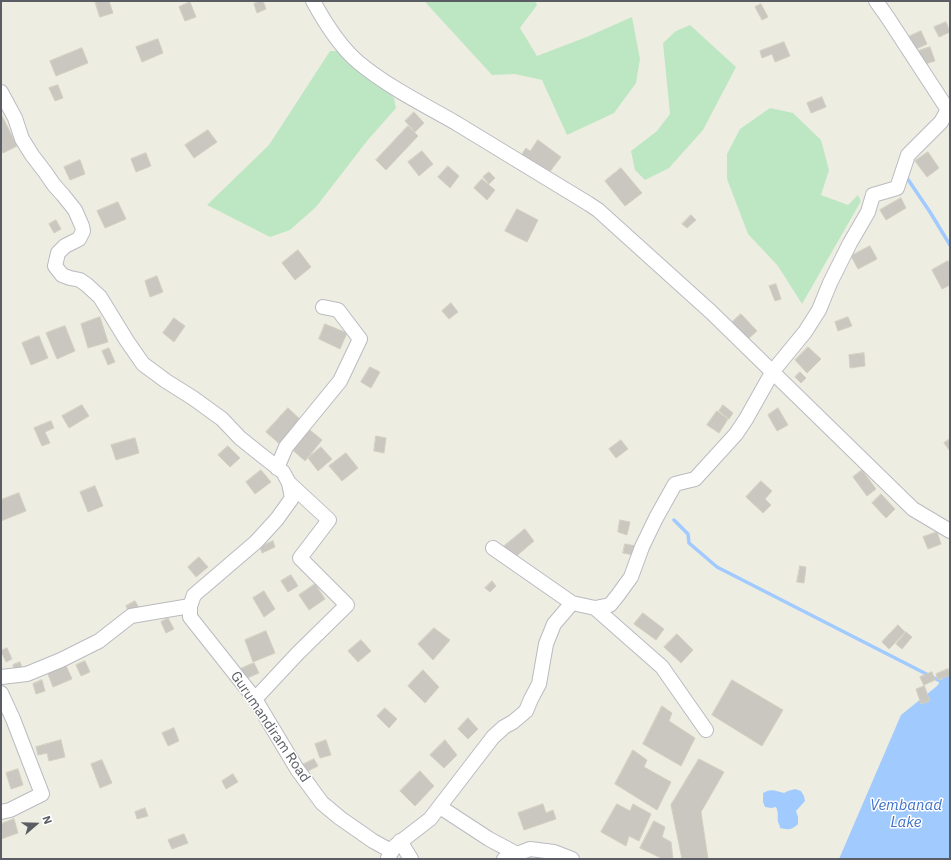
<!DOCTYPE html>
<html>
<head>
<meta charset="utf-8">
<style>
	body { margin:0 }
	#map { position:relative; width:951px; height:860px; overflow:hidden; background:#eeede2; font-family:"IBM Plex Sans",sans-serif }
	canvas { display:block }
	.frame { position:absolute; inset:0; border:2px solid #5a5d63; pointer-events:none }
	.north { position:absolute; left:16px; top:804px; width:40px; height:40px; -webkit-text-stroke:3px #fff; paint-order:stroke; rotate:70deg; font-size:11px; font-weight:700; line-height:16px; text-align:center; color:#5a5d63 }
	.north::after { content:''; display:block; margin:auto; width:14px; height:18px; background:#5a5d63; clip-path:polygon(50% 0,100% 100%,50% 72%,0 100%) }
</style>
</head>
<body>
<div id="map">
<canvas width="951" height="860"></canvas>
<div class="frame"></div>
<div class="north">N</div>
</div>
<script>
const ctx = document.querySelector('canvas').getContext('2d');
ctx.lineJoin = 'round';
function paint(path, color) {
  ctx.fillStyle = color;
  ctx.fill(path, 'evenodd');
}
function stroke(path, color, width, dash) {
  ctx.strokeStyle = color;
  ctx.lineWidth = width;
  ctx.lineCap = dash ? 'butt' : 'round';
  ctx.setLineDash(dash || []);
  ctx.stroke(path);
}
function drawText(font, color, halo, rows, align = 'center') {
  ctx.font = font + ' "IBM Plex Sans",sans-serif';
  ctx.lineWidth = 3;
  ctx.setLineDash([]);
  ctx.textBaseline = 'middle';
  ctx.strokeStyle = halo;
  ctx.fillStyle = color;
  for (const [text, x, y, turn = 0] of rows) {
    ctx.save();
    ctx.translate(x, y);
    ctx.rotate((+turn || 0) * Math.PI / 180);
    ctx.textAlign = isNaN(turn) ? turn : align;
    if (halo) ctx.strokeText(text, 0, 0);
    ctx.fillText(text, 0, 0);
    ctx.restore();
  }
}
paint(new Path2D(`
	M425 1H535L537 5 520 28 537 56 589 36 632 17 640 59 636 83 614 113 567 135 542 80 515 74 492 75 426 3Z
	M690 25 736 67 703 130 669 168 645 180 635 170 631 151 657 131 670 114 663 43 676 31Z
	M330 51H342L394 98 396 108 367 141 316 207 290 230 270 237 207 205 269 145Z
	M770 108 793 113 821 140 829 170 821 195 848 205 858 195 861 201 802 304 778 266 748 234 727 179V154L740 129Z`), '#bde7c2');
paint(new Path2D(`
	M950 667V859H839L901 715 937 686Z
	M795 789 801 791 804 796 805 801 796 811 798 817V824C792 830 788 830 780 828 780 826 779 824 778 822 777 817 779 813 776 807L771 808 765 807 763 802V793C772 788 775 791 784 793L788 791Z`), '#a1caff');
stroke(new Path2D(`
	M905 175 930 212 950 245
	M674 520 688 534 689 543 717 567 944 683`), '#a1caff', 3.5);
const building = new Path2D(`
	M95 1H109L113 13 100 17Z
	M259 1H263L266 9 257 13 254 4Z
	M190 2 196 17 185 21 179 7Z
	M761 4 768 17 762 20 755 7Z
	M946 22 950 32 939 37 934 27Z
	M921 31 927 44 914 50 908 37Z
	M158 39 163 53 142 62 136 47Z
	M784 42 790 56 775 62 772 54 762 58 760 51Z
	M930 47 935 61 922 65 918 51Z
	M82 48 88 63 56 76 50 61Z
	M58 85 63 98 55 101 49 88Z
	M822 97 826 107 811 113 807 103Z
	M414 112 424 123 415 132 405 121Z
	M1 114 17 146 3 153 1 149Z
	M408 126 418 136 386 170 376 160Z
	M208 130 217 142 194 158 185 145Z
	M538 140 561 157 548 174 522 154 526 148 530 151Z
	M422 151 433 164 419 176 408 162Z
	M928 152 939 168 927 177 915 161Z
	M146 153 151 166 136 172 131 159Z
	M80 160 85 174 70 180 64 167Z
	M448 166 459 176 450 188 438 177Z
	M621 168 642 193 625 206 605 181Z
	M489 172 495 178 489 184 483 177Z
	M482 179 495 190 487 200 474 188Z
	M901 198 906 208 886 220 880 210Z
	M118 202 126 219 105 228 97 211Z
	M517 209 538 220 527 242 505 231Z
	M691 215 696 220 687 228 682 224Z
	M56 220 61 229 54 233 49 224Z
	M870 246 877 259 858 269 851 256Z
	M298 250 311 267 295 280 282 263Z
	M948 261 950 264V285L942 289 932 270Z
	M157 276 163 292 150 297 145 281Z
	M776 284 781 299 775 301 769 286Z
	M451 303 458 312 449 319 442 311Z
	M741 314 757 331 748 339 732 322Z
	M100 317 108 342 88 348 81 324Z
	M848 317 852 326 838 331 835 322Z
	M174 318 185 326 174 342 163 333Z
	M325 324 347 333 340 349 319 339Z
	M65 326 75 351 57 359 46 333Z
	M39 336 48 358 31 365 22 343Z
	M808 347 821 359 807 373 795 360Z
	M109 348 115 362 108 365 102 351Z
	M864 353 865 366 850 368 849 355Z
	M370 367 380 372 371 388 361 382Z
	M800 372 806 378 801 383 795 377Z
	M82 405 89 416 69 428 62 416Z
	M723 405 733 413 729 419 719 411Z
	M288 408 303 422 283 447 266 432Z
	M778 408 788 425 777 431 768 415Z
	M717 411 728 419 719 433 707 425Z
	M51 421 54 428 45 432 50 443 42 446 34 428Z
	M305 426 322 440 305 461 288 446Z
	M376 436 386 438 384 453 374 451Z
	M135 438 139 453 116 460 111 445Z
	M950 439V451L944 443Z
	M621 440 628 449 616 458 609 449Z
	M228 446 240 458 230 467 218 455Z
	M321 447 332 459 318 471 308 458Z
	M346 453 358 468 342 481 329 466Z
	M261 470 271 482 255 494 246 482Z
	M862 470 876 489 867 496 853 477Z
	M761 481 772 491 765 499 771 505 763 513 746 497Z
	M95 486 103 506 88 512 80 492Z
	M19 493 26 511 1 521V500Z
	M881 494 895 509 886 518 872 503Z
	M620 520 630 522 627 535 618 532Z
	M525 529 534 541 513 559 503 547Z
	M937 532 941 544 928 549 923 537Z
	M273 541 275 547 262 553 260 547Z
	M625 544 636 546 634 555 623 553Z
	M199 557 208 567 196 577 188 567Z
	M800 566 806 567 804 583 797 582Z
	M291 575 298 586 288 592 281 581Z
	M492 581 496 586 490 592 485 588Z
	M315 584 325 599 309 610 299 595Z
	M264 591 275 609 264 617 253 598Z
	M135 601 139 608 130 614 126 606Z
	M643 613 664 629 656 640 634 624Z
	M168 618 174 629 166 633 161 622Z
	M898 625 905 632 889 649 882 642Z
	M434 628 450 640 433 660 418 644Z
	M266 631 275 653 253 662 245 640Z
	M906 632 912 637 902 649 896 644Z
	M677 634 693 650 681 663 664 647Z
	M361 640 371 651 358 662 348 651Z
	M7 648 12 659 6 662 1 651Z
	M64 661 72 679 53 687 46 669Z
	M85 661 90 672 81 676 76 665Z
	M20 662 24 673 16 675 13 665Z
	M254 663 259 673 245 679 240 669Z
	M948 669 950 675 938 680 936 674Z
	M423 670 439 687 425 703 408 686Z
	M932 672 935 680 924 685 930 701 921 704 916 689 924 686 920 677Z
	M42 680 45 691 36 694 33 684Z
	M732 680 783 710 762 746 712 715Z
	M662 706 672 713 669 721 695 738 681 766 643 744Z
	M385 708 397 719 389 728 377 716Z
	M468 718 478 729 468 739 458 729Z
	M174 728 179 741 168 746 162 733Z
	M61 740 65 757 49 761 47 753 38 755 36 747Z
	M326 740 331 755 320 758 315 744Z
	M445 740 457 755 444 768 430 755Z
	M633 750 647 760 644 767 671 782 657 810 615 784Z
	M314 759 318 766 306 772 302 765Z
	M699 759 724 772 701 812 708 859H682L671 805Z
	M102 760 112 783 100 788 91 764Z
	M18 769 23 785 11 789 6 773Z
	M420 771 434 786 415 806 400 791Z
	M233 774 238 782 226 789 222 781Z
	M543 804 546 813 553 810 556 819 524 830 518 813Z
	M617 804 630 811 633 804 651 814 639 841 629 836 626 846 601 832Z
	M145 808 148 816 137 819 135 812Z
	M14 819 18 833 1 839V824Z
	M654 821 665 827 662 837 671 842 673 859H663L640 848Z
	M184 834 188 843 172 849 168 840Z`);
paint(building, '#c9c7bf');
stroke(building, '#d3cfc0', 1);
const minor = new Path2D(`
	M313 1C325 23 339 46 358 62 388 87 423 104 456 123 501 150 545 177 589 204L598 210 711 312 913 509 950 531
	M876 1 888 18 948 110 950 111
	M1 92 15 118 22 139 32 155 45 172 54 185 63 195 75 210 82 226 83 231 79 239 65 246 58 253 55 266 62 275 70 278 80 280 87 285 100 297 127 341 143 364 166 381 193 398 222 419 240 438 260 454 283 472 289 483 292 498 277 519 256 542 194 595 190 606V617L255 699 297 769 322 803 340 818 373 841 391 851
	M277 468 286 447 340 381 360 339 338 310 323 307
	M493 548 572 603
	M595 608 662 667 706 730
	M1 677 27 674 61 660 99 641 131 616 190 606
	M1 693 13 719 42 794 10 810 1 812
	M255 699 298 653 347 605 300 558 329 520 289 483
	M440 807 489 839 517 854
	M400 841 411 859
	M388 858 395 846 430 819 493 737 504 727 513 722 526 711 531 699 539 684 546 644 554 624 572 603 595 608 610 605 618 595 631 577 642 547 656 518 675 484 695 479 736 434 746 419 773 371 805 332 819 310 830 283 850 243 868 212 873 195 897 188 908 155 941 122 950 106
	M504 859 530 849 554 852 572 859`);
stroke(minor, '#babbc1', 16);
stroke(minor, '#fff', 14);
drawText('14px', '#5a5d63', '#fff', [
	["Gurumandiram Road",270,727,56]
]);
drawText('italic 15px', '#3f70c7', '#fff', [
	["Vembanad",906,806],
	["Lake",906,823]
]);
</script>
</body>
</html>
